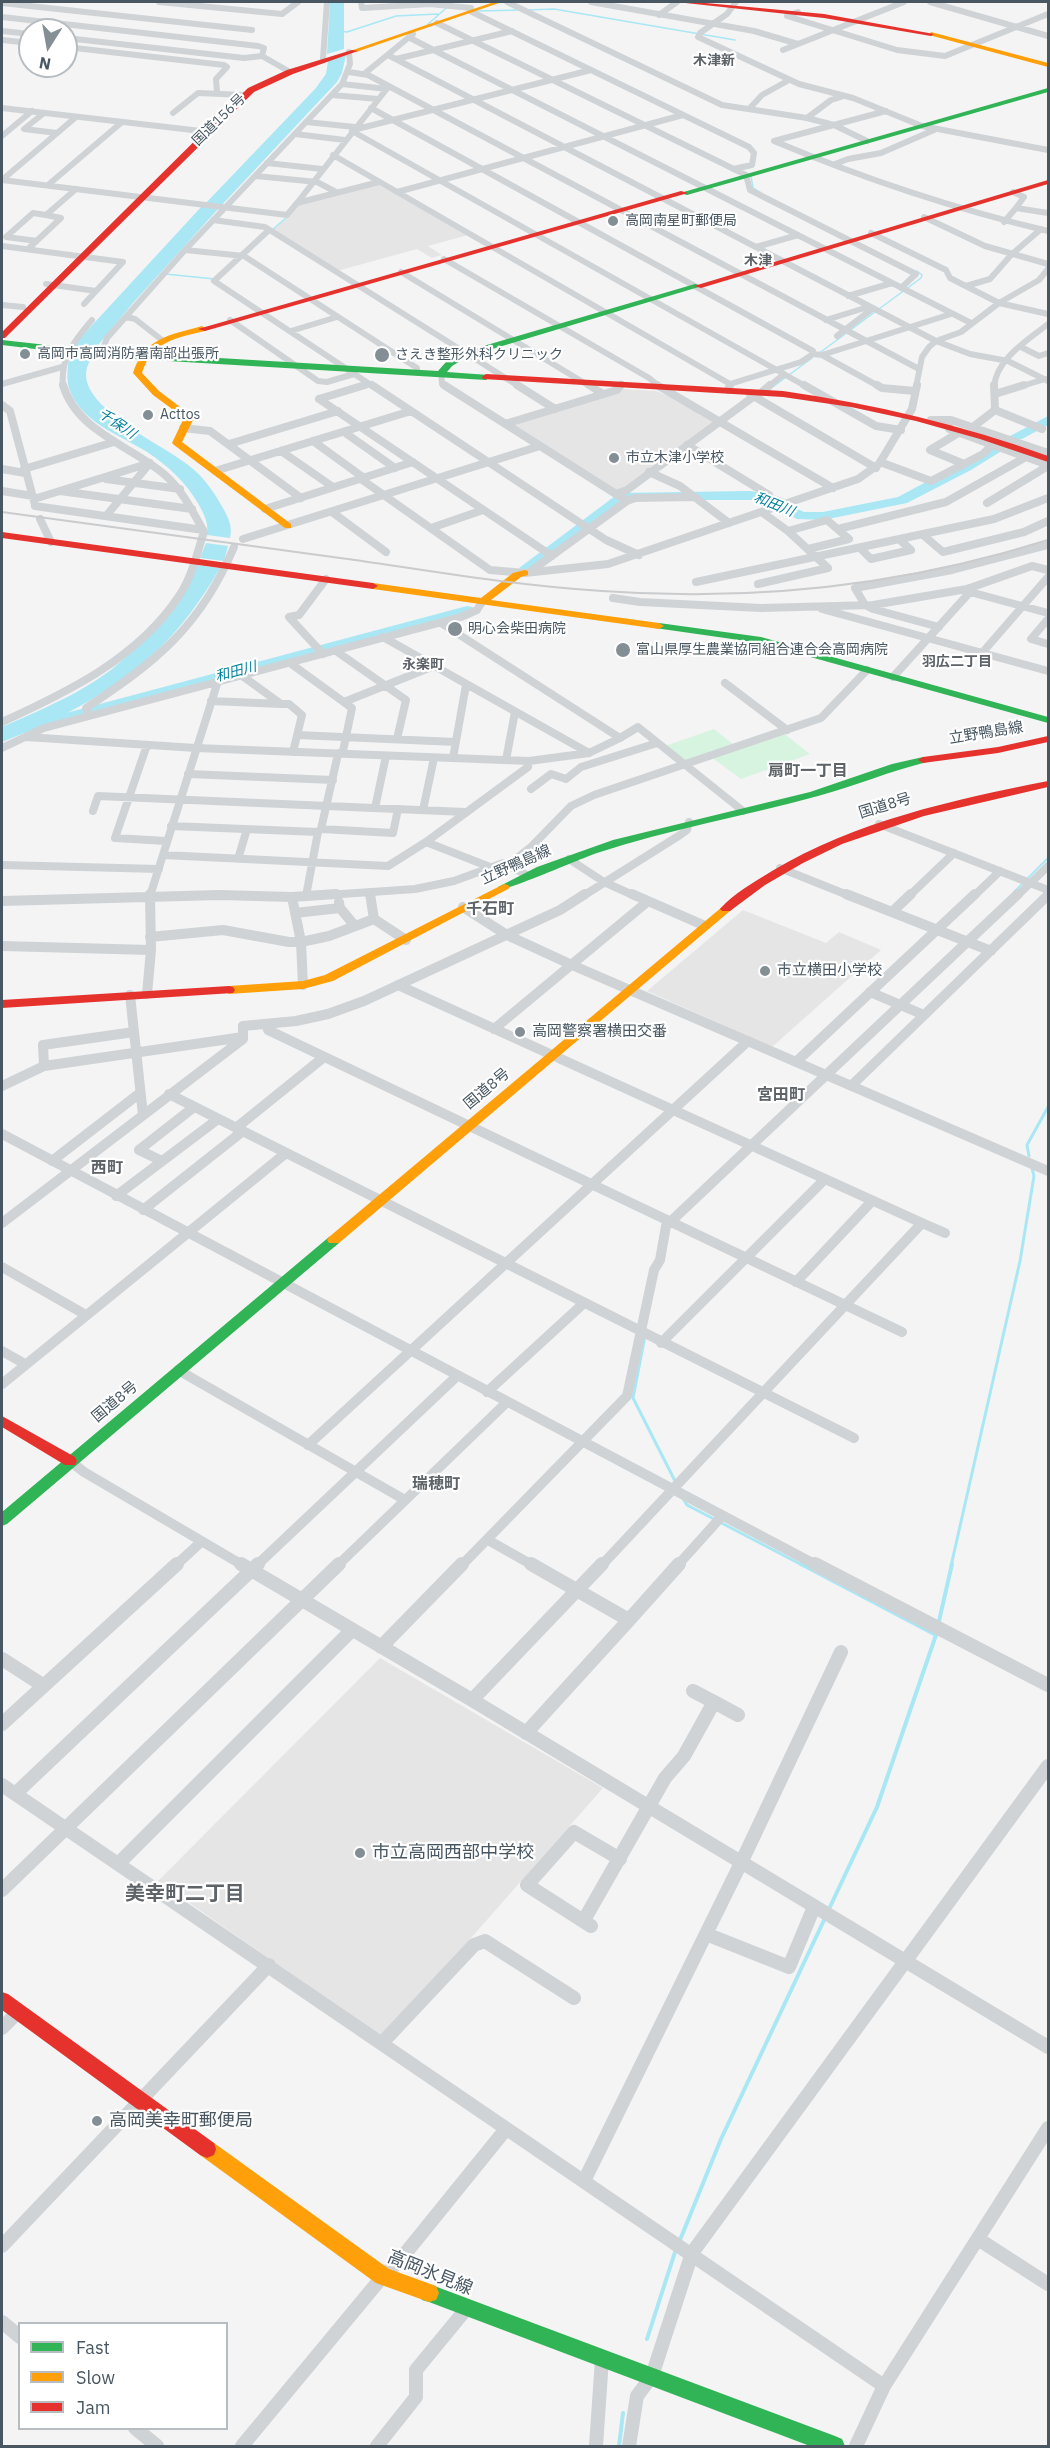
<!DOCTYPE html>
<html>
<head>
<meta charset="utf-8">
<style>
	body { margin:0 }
	#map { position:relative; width:1050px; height:2448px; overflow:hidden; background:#f4f4f4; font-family:"IBM Plex Sans",sans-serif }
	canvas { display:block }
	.frame { position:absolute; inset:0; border:3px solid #485762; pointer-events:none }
	.legend { position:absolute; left:18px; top:2322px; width:210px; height:108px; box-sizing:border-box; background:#fff; border:2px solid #b6bcc0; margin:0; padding:8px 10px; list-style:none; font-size:18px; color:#485762 }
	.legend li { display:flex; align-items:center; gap:12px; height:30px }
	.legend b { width:30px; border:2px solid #b6bcc0 }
	.north { position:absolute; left:18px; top:18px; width:60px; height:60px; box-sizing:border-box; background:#fff; border:2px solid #b6bcc0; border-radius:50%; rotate:191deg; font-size:16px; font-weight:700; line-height:24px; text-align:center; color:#485762 }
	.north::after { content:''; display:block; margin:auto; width:21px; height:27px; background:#848e95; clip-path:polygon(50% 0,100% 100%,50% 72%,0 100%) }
</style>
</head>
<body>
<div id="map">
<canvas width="1050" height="2448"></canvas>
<div class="frame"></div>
<ul class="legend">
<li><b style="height:8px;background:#30b455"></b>Fast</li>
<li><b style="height:8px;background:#ff9f0a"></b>Slow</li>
<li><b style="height:8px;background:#e5322d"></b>Jam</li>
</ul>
<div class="north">N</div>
</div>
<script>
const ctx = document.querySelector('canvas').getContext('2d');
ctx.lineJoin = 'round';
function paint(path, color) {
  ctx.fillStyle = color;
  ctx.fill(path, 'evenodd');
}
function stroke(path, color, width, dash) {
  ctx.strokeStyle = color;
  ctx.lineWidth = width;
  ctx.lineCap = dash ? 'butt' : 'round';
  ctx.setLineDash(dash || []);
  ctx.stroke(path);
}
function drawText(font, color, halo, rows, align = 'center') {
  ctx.font = font + ' "IBM Plex Sans","Noto Sans JP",sans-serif';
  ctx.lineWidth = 4.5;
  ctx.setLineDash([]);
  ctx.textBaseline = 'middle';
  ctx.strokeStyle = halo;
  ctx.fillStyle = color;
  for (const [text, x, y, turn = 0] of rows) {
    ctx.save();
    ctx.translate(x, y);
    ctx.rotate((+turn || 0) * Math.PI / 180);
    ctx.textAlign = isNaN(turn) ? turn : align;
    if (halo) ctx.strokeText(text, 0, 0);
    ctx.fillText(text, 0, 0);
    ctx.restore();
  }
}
paint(new Path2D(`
	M375 183 468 235 428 246 442 255 432 258 417 249 337 271 272 229 292 214 299 202Z
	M623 389 656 391 683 402 698 412V414L714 423 621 490H614L513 427 514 423Z
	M743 910 826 943 839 932 881 950 772 1047 647 991Z
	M380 1658 603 1788 383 2038 158 1881Z`), '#e5e5e6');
paint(new Path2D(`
	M714 729 733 744 684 761 665 746Z
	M782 732 810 754 741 779 711 757Z`), '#d7f4e1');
paint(new Path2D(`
	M330 2H344V49L327 54Z
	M346 55 342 73 337 82 220 207 204 205 315 89 326 74 328 61Z
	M202 206 219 208 133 303 95 349 72 347Z
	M69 356 92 358C61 399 160 443 184 462 200 473 211 487 220 503 227 515 233 524 230 538L207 535C209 524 204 514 199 505 186 482 168 466 147 452 120 435 80 422 69 388 66 378 68 366 69 356Z
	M206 543 228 546 224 561 200 558Z
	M197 565 220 568C181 636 137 677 67 713L66 716 2 742V727C47 707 98 687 133 650 157 625 176 593 197 565Z`), '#a9e7f5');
stroke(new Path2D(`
	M527 10 554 9 735 40
	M477 11 520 10
	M427 25 453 2
	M340 31 347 32 396 16 438 14
	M751 176 753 188 761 193
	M272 230 287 217
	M165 274 215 279
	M818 354 921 278 922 275 917 271
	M774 386 812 358`), '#a9e7f5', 1.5);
stroke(new Path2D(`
	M1014 892 1048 858`), '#a9e7f5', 2);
stroke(new Path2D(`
	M1029 1156 1027 1145 1048 1107
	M645 1336 633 1398 676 1483
	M684 1500 687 1505 804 1566
	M951 1566 1020 1261 1034 1176 1032 1168`), '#a9e7f5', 3);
stroke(new Path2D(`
	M801 1564 936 1635 877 1807 829 1909
	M939 1621 952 1564
	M680 2240 721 2139 825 1918
	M647 2339 676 2249
	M619 2446 623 2413`), '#a9e7f5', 4);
paint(new Path2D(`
	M1048 416V425L1022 439H1012L1010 436Z
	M995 445 1002 449 1000 452 971 470 907 503 823 520 797 519 756 500H627L531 571H521L519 568 619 493 749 491 764 493 804 512H823L898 497Z
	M467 606 472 607 474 610 472 613 31 731 26 733 18 728 21 725Z`), '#a9e7f5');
stroke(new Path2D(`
	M159 2 282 14 298 2
	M361 2 362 8 430 4 471 8
	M507 2 722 105 807 118 834 125 867 141
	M591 2 754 31 798 44
	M736 2 727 14 700 33 698 37 799 84 853 98 922 126 1048 150
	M930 2 1048 36
	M2 3 252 30
	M470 11 749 147 754 153 752 165 733 169
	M798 12 787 16 897 50 945 56 1048 14
	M659 15 677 2
	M2 17 258 46 264 48 262 56
	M437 23 746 175 750 190 916 274 901 288
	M2 31 30 34
	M66 38 244 58 262 56 290 72
	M410 38 971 323
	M2 40 30 43
	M66 47 224 65 227 67 216 79 217 92
	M783 50 904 2
	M388 55 936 341 970 354 1008 361 1048 381
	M323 58 327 2
	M396 59 512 31
	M349 72 368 75 919 369
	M364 74 413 34
	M342 84 387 89
	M332 95 378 99
	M2 108 201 131
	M371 108 813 351V354L822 355 951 314
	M749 109 762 95 789 80
	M886 111 774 141C862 178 955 209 1048 231
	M44 113 24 129 57 133
	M173 113 198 93 244 95
	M807 118 831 100 844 96
	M306 122 355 127
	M353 130 591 70
	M352 131 807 387
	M295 134 345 140
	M2 136 32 111
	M333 155 730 384 729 387
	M267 163 322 169
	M835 164 848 159 881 153 934 130
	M256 176 317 182 336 192
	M2 180 287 215 297 203 379 182
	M2 180 76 117
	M48 185 122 122
	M397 192 683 115
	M1013 192 1024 197 1016 208
	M297 203 389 86
	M924 217 985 246 1048 264
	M213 220 265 227 520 387
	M1004 222 1016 208 1048 213
	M269 230 214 281 374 387
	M871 233 946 270 950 278 999 303 1048 314
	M37 241 6 237 33 213 46 215
	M2 246 123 262 84 304
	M756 247 798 235
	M28 249 61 218 46 215 76 189
	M185 250 244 256 417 368V372
	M444 259 649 378 660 387
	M401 272 591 387
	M46 284 96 291
	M966 286 990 279 1011 255 1041 229
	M848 296 892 283
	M2 305 23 307
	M126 317 135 319 162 340
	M230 320 318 381 327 382 354 374
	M826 320 868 307
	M291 331 337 317
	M837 336 872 309
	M1021 347 1039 356 1048 353
	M101 354 107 338 185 250 342 84 350 64 349 52
	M822 355 880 387
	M441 373 442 384 447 387
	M2 384 62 367
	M730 384 801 362 813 354
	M63 387C60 358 74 341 92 320
	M360 387 370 384
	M620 387 622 384
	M768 387 784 374
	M916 387 922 357 929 347 936 341 961 332 999 303 1039 280 1048 269
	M994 387C996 359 1028 340 1048 324
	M1019 387 1045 379`), '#cfd3d5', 6);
stroke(new Path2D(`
	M372 385 606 540 639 555
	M444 385 627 501
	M517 385 555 409
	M589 385 603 394
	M657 385 833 488
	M804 385 876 426 901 430
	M877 385 882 388 915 391
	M994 385 995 410 1042 429
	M728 390 730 385
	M762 392 770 385
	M750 394 876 468
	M995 394 1024 385
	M319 399 552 556
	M319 399 365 385
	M2 405 10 411 35 505
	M931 420H951L1048 453
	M505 424 617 390 621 385
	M949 425V429L1048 465
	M973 427 995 410
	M183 428 210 431 301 498
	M344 432 395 468
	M960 432 930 450 964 464
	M313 441 364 478
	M229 444 338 411
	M687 445 769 495 768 497 787 504
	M281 451 333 487
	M880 462 931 481 983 454 993 444
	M2 469 25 473
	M24 469 114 442
	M215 471 411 411
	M649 472 680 486 729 523
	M106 479 180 489
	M361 479 490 570 525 573 608 564 858 479 879 464 912 409 917 385
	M2 491 33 496
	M60 491 192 509
	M616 494 627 490 753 397
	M34 499 150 463
	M987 503 1048 466
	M35 506 203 530
	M265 509 413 462
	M332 512 386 552
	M106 516 150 463
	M40 519 51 542
	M431 528 483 510
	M838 529 946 502 1026 457
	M788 531 827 520 849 539 808 549
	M923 535 943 552 1024 532 1048 521
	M243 539 540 446
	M861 549 871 559 911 550 900 540
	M531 571 627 501 635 498 694 497
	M696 582 994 519 1048 498
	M758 584 828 568 788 531 763 513
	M970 592 1048 613
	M613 598 640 602 761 608 873 605 967 589 1032 566 1048 570
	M822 609 1048 671
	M1048 619 1031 639 1048 644
	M441 623 620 738 638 727 743 811
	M939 627 873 609 865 605 855 588 952 570 1048 545
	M383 637 589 753
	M336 651 406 700 397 739
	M982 653 1048 577
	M323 654 289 617 299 615 326 579
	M290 663 352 708 343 751 338 754 321 829 318 832 306 896
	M241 675 281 704H289L302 715 293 752
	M893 677 970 592 967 589
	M725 683 787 730
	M211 701 281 704
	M344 702 434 666
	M89 716 86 708C156 662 201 626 234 547
	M2 722C68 692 138 658 179 596 192 577 197 553 204 532 193 512 183 491 165 475 132 446 77 432 63 385
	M297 735 455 742
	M26 737 196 748 529 761 589 753 620 738
	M147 745 115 838 166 841
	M2 748 44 728 461 617 477 610 482 602
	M453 758 466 685
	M506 760 515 712
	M188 774 333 780
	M531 789 551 774 566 779 581 767 657 743
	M375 808 386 756
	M423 810 434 758
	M93 811 98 796 465 812
	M879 824 1048 890
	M171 826 318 832
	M321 829 393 833 398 809
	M163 855 388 866 426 842
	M238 859 247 829
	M569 859 604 882 635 896
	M509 864 530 848 571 806 594 795 821 718 867 670
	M2 865 159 869
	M490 867 426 842 528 767 529 761
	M780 868 850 896
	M370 892 371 896
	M150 896 218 681
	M196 896H226
	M313 896 415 889 454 881 503 863 527 875
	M583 896 680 835 687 830 689 822
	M909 896 954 853
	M974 896 1000 871
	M1017 896 1048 866`), '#cfd3d5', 8);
stroke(new Path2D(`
	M370 894 374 919
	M632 894 703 925
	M846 894 991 951
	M292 897 301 942 303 985
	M2 901 219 895 292 897 336 894
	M339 902 340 908 355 926
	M463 907 507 935 572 965 1048 1171
	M892 912 911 894
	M295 913 340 908
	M150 937 223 930 289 942H301L329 936 374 919 406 940
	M2 946 151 950
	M398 985 922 1223 601 1566
	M870 992 924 1015
	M147 994 151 950 150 894
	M130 995 143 1115
	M266 1024 268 1030 902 1332
	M494 1029 647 902
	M796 1062 975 894
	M44 1066 43 1045 134 1032
	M2 1086 44 1066 243 1037
	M851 1086 1048 895
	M169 1094 854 1438
	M236 1128 324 1057
	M2 1134 818 1566
	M52 1161 140 1093
	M162 1161 139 1150 194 1107
	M116 1196 218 1119
	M143 1210 243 1131
	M2 1223 243 1039V1026L296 1021 328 1014 364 1001 560 910 585 894
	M922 1223 945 1233
	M2 1267 86 1315
	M796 1282 872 1201
	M661 1343 825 1179
	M2 1351 25 1364
	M178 1370 405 1500
	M2 1384 286 1153
	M487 1392 584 1303
	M308 1445 748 1041
	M70 1461 84 1472 244 1566
	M488 1540 534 1566
	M175 1566 201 1542
	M256 1566 457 1376
	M337 1566 506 1403
	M461 1566 627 1396 654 1270 660 1260 666 1226 1018 894
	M677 1566 722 1516`), '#cfd3d5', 10);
stroke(new Path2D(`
	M241 1564 472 1700 1048 2047
	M815 1564 1048 1685
	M629 1620 679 1564
	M381 1647 462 1564
	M2 1659 44 1686
	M693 1691 714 1702
	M472 1700 602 1564
	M2 1724 177 1564
	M526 1733 629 1620 531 1564
	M2 1785 884 2386
	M15 1794 258 1564
	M118 1864 352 1630
	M2 1890 339 1564
	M584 1920 665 1778 684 1756 714 1702 738 1715
	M591 1926 527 1885 574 1832 620 1859
	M706 1934 789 1967 814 1907
	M2 2028 18 2012
	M382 2043 474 1945 485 1941 574 1998
	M584 2181 741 1863 841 1652
	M978 2239 1048 2284
	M2 2246 269 1965
	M2 2322 20 2337
	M135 2428 157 2446
	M242 2446 383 2276 400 2260 506 2129
	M377 2446 416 2397V2370L467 2308
	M596 2446 602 2359
	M629 2446 637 2396 652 2376 692 2253 1048 1766
	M856 2446 884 2386 1048 2128`), '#cfd3d5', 14);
paint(new Path2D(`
	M1048 88V92L687 195 680 193Z
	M695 284 702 286 469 356 452 366 447 372 489 375 490 377 486 380 101 357 2 345V340L101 351 438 371 446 362 463 352Z
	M659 623 761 637 1048 717V723L760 643 655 628 654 626Z
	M923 757 927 758V762C890 771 855 786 818 796 745 816 670 829 597 853 582 858 507 891 500 889L498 887 537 867 613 840 810 792 892 764Z
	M334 1235 339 1237 341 1240 339 1243 7 1524 2 1526V1512L329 1237Z
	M429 2284 835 2436 842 2439 845 2446H810L429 2302 422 2300 419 2293 422 2286Z`), '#30b455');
paint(new Path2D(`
	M494 2H502L356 52 350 51Z
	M931 32 1048 63V67L929 35Z
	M202 326 206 329 205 331C176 338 152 341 142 373L159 391 192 416 193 420 182 442 291 524V528H285L174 445 172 443 183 420V417L153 395 133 373C144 338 170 335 202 326Z
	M525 570 528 571V575L521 577 491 600 659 623 664 626 659 629 373 589 368 586 373 583 481 598 513 573Z
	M504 884 508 885 510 887 508 889 333 981 303 989 229 994 223 990 229 986 303 981 325 975Z
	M726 905 730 907 732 909 730 911 339 1243H329L327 1240 329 1237 722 907Z
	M207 2140 214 2143 389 2269 436 2286 439 2293 436 2300 429 2302 376 2283 200 2155 198 2149 200 2143Z`), '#ff9f0a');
paint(new Path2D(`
	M676 2H695L824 14 934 34 931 36 824 18Z
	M352 50 358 51 293 74 254 92 5 338H2V332L248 88 287 70Z
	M1048 180V184L701 288 694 286Z
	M681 191 688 193 205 331 198 329Z
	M486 374 783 391C874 404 962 425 1048 456V462L980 439 916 421 851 407 783 397 483 379 482 377Z
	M2 532 373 583 378 586 373 589 2 538Z
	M1048 736V742L998 753 923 763 918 760 923 757 998 747Z
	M1048 781V787L924 816 842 844 803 863 765 885 730 911H722L720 909C733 894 754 882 772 871 856 821 952 800 1048 781Z
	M229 986 233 987 235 990 233 993 2 1008V1000Z
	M2 1416 75 1457 77 1461 75 1465H65L2 1427Z
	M2 1992 8 1994 214 2143 216 2149 214 2155 207 2158 200 2155 2 2010Z`), '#e5322d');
stroke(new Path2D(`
	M2 512C120 528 237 544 355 560 437 572 519 586 602 591 755 602 902 586 1048 540`), '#cacbcd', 2);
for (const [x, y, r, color] of [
	[613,221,6,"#848e95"],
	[25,354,6,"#848e95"],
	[382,355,8,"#848e95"],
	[148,415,6,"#848e95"],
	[614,458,6,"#848e95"],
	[455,629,8,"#848e95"],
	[623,650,8,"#848e95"],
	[765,971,6,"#848e95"],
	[520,1032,6,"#848e95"],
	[360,1853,6,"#848e95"],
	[97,2121,6,"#848e95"]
]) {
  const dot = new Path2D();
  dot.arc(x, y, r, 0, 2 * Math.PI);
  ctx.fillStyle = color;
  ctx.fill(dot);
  stroke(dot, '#fff', 2);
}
drawText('bold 14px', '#5e6368', '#fff', [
	["木津新",714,61],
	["木津",758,261],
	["羽広二丁目",957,662],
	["永楽町",423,665]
]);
drawText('14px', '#485762', '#fff', [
	["国道156号",219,120,-44]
]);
drawText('14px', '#485762', '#fff', [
	["高岡南星町郵便局",625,221],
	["高岡市高岡消防署南部出張所",37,354],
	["さえき整形外科クリニック",395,355],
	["Acttos",160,415],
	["市立木津小学校",626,458],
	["明心会柴田病院",468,629],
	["富山県厚生農業協同組合連合会高岡病院",636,650]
], 'left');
drawText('italic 14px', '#03809b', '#fff', [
	["千保川",117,424,34],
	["和田川",774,505,22],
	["和田川",236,672,-15]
]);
drawText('15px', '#485762', '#fff', [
	["立野鴨島線",986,733,-9],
	["国道8号",885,806,-17],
	["立野鴨島線",516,865,-24],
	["国道8号",487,1089,-40],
	["国道8号",115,1402,-40]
]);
drawText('15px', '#485762', '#fff', [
	["市立横田小学校",777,971],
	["高岡警察署横田交番",532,1032]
], 'left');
drawText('bold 16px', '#5e6368', '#fff', [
	["扇町一丁目",808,771],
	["千石町",490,909],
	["宮田町",781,1095],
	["西町",107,1168],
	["瑞穂町",436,1484]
]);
drawText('18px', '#485762', '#fff', [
	["市立高岡西部中学校",372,1853],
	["高岡美幸町郵便局",109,2121]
], 'left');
drawText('18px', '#485762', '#fff', [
	["高岡氷見線",430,2273,22]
]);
drawText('bold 20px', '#5e6368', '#fff', [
	["美幸町二丁目",185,1894]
]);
</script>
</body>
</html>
